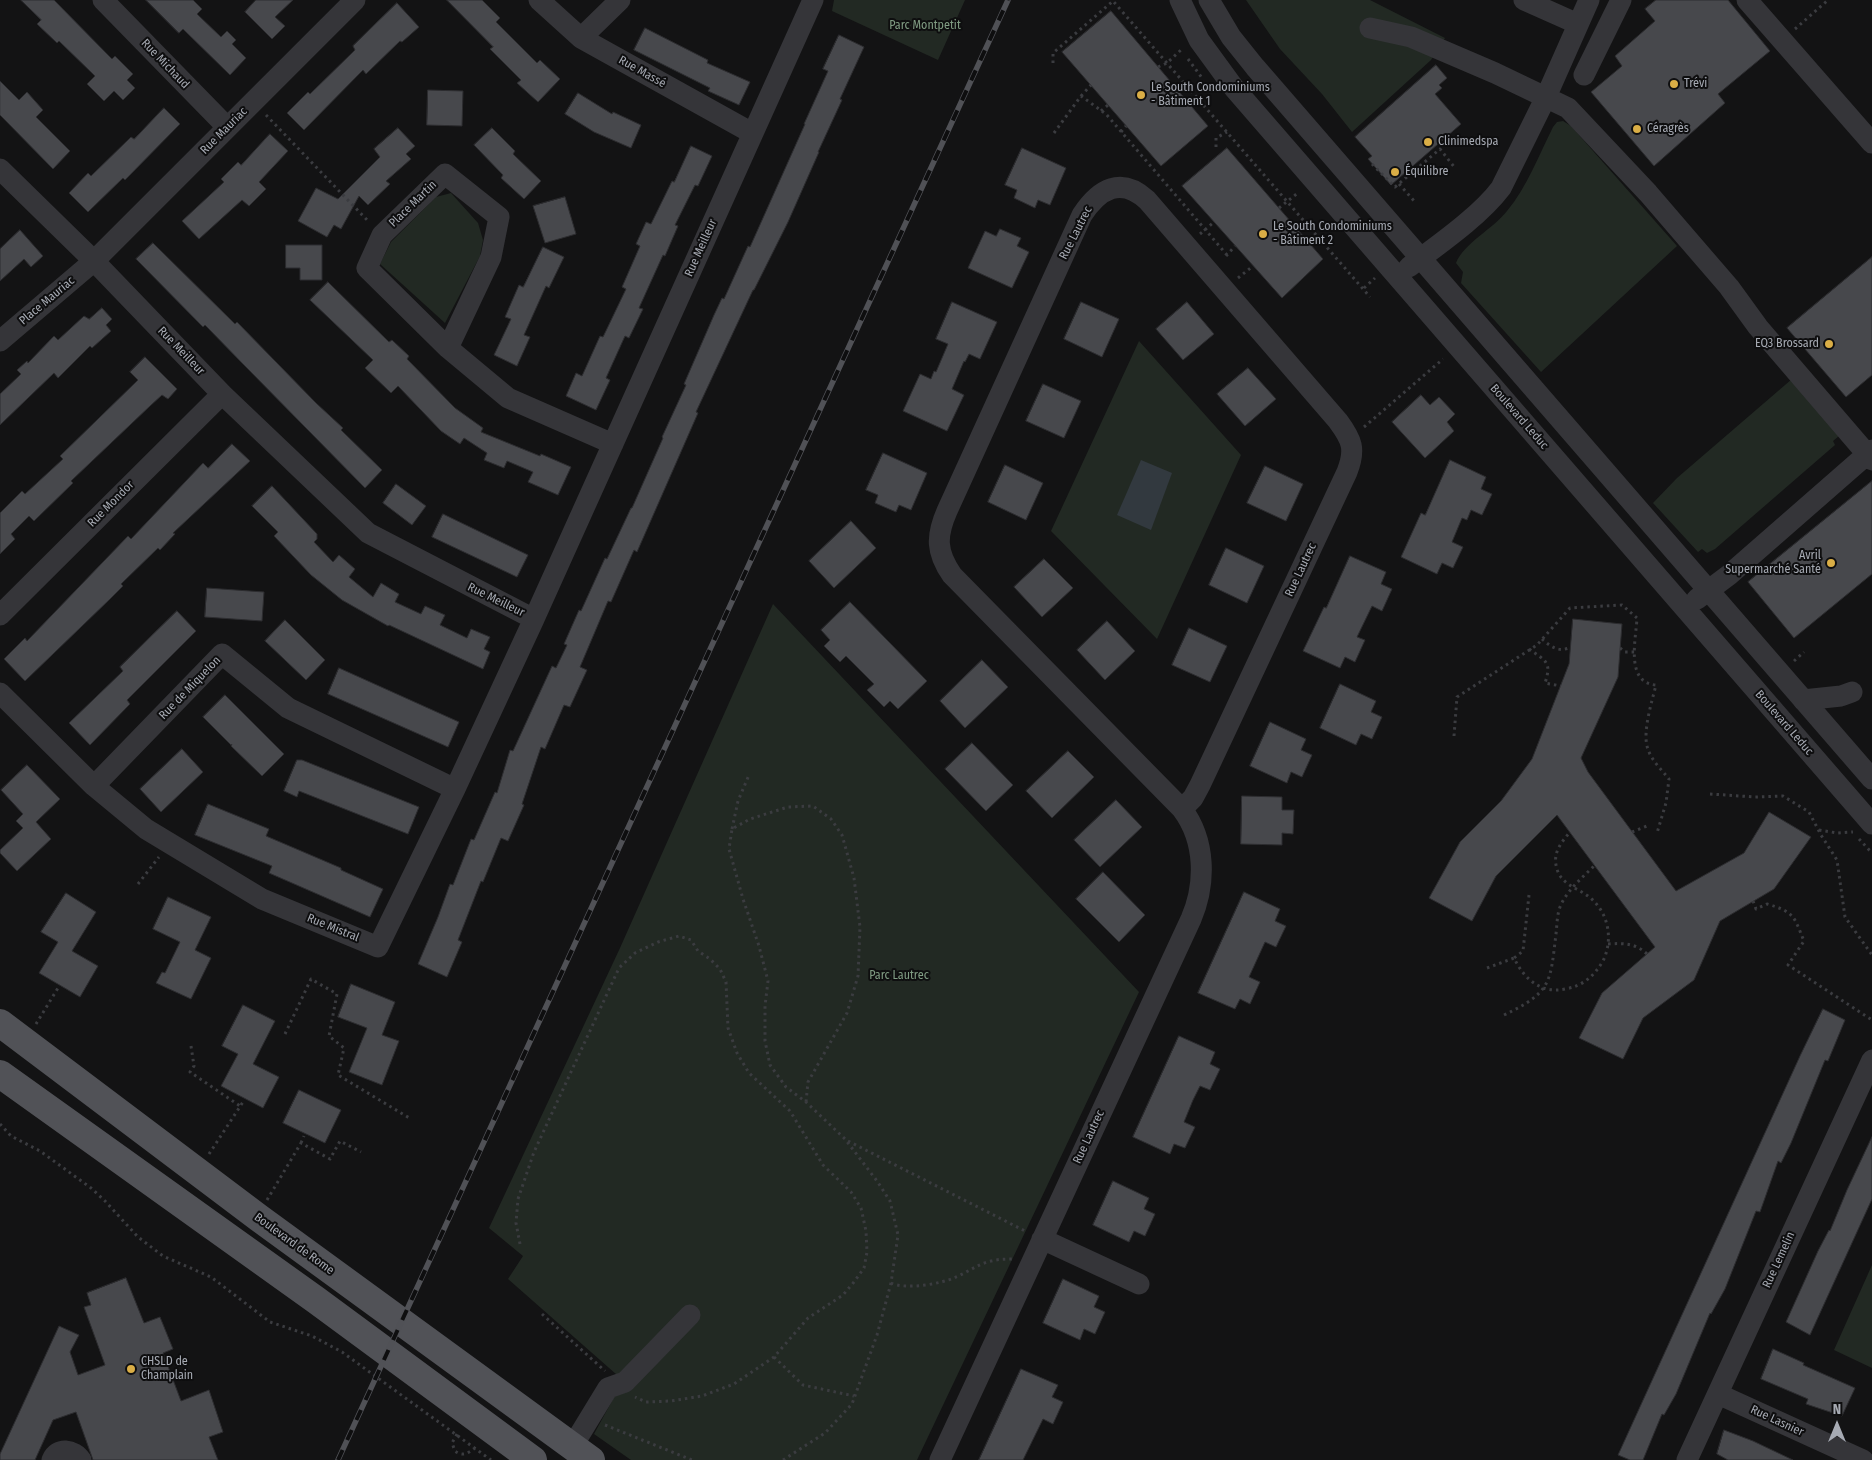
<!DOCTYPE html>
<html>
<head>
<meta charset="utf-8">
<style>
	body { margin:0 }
	#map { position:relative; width:1872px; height:1460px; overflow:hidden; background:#131314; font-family:"Fira Sans Condensed",sans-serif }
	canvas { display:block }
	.north { position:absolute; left:1812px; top:1400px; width:50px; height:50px; -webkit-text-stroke:4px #0e0e0f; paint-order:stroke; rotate:0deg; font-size:14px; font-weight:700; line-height:20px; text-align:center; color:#a6aab3 }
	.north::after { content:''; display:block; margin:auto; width:18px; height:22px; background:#a6aab3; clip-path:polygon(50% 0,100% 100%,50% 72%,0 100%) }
</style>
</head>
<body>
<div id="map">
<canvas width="1872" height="1460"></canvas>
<div class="north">N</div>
</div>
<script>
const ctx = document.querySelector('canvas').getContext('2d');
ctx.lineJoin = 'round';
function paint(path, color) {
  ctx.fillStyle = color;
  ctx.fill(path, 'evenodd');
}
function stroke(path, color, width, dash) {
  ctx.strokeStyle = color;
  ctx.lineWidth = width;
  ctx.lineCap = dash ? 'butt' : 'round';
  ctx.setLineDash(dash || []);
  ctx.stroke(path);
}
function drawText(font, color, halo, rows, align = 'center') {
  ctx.font = font + ' "Fira Sans Condensed",sans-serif';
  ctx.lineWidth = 4;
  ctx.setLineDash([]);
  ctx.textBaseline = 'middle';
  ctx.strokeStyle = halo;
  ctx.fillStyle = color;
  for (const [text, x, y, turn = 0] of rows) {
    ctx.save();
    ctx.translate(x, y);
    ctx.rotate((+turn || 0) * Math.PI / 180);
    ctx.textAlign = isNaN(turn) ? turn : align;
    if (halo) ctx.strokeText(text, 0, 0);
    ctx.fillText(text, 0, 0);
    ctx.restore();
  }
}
paint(new Path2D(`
	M834 0H965L938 60 832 11Z
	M1246 0H1370L1445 38 1431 60 1352 132 1322 94 1280 49Z
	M1563 121 1571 126 1677 246 1541 372 1461 283 1463 272 1456 263C1464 243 1493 229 1507 211 1527 187 1539 155 1553 127L1557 122Z
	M451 193 478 223 483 240 480 256 445 323 380 264 391 242 436 197Z
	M1139 341 1241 455 1157 639 1051 531Z
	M1792 379 1839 436 1833 441 1835 445 1715 549 1707 553 1702 549 1698 552 1653 503 1677 478Z
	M773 604 1139 992 917 1460H631L594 1434 618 1390 625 1382 508 1279 523 1256 489 1228 620 948Z
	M1872 1265V1368L1834 1350Z`), '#222923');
paint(new Path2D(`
	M1141 460 1172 473 1151 530 1117 515Z`), '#32393f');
const building = new Path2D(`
	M21 0H54L112 59 115 56 133 74 127 80 135 88 123 100 114 91 104 101 87 84 95 76 59 41 57 43 37 24 41 20Z
	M146 0H193L202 9 197 14 221 37 227 31 236 40 232 44 246 58 230 75 183 29 179 33Z
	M256 0H293L275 17 285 26 272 39 245 12Z
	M447 0H482L500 18 496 22 537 63 540 60 560 79 538 102 517 83 521 80 490 49 493 47Z
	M1656 0H1728L1770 51 1718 94 1725 103 1654 166 1591 92 1622 66 1615 56 1655 21 1645 9Z
	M397 3 419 27 402 42 400 41 366 74 363 70 304 130 287 113 308 92 310 94 355 50 353 46Z
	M1111 11 1208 126 1161 166 1062 52Z
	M645 28 708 60 707 63 750 82 739 105 708 91 710 88 634 50Z
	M839 35 864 47 840 99 842 100 818 152H819L788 222 754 290H753L696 412 698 413 637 552 634 550 611 602 608 601 580 667 587 670 570 707 564 705 545 749 541 747 522 804 524 805 508 841 501 838 483 882 481 881 458 940 462 942 447 977 418 964 438 917 450 884 453 885 471 839 474 840 495 792 497 793 510 750 513 751 552 666 556 668 567 645 564 644 579 610 581 611 605 558 607 559 631 508H632L663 438 662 437 686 385 684 384 714 315 722 298 724 299 748 246 750 247 805 124H804L828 71 823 69Z
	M1436 65 1447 78 1439 85 1442 88 1435 94 1461 124 1391 185 1368 159 1372 156 1355 137Z
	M0 81 19 100 27 92 43 110 36 117 70 151 53 169 0 115Z
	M428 90 463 91 462 126 427 125Z
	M578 93 612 114 613 112 641 125 631 148 594 132 565 114Z
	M164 108 180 124 125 180 123 178 88 212 69 193 88 173 91 176 131 137 134 139Z
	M398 128 415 146 406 154 411 159 386 181 390 184 368 205 359 196 341 229 334 225 327 237 298 221 316 188 338 199 380 157 374 149Z
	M492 128 515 151 513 154 541 181 524 199 501 178 503 175 474 145Z
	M270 134 288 151 259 182 266 189 249 206 242 200 199 239 182 221 224 182 221 179 238 162 241 165Z
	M691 146 712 156 698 186 695 185 675 225 678 226 665 256 663 255 639 308 643 309 629 338 625 336 606 378 610 380 596 410 566 396 576 373 582 376 600 336 603 337 626 289 622 287 640 246 636 244 646 222 651 224 672 181 674 182Z
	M1022 148 1066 168 1050 205 1038 200 1035 208 1014 198 1017 190 1005 185Z
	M1227 148 1323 259 1282 298 1182 186Z
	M565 197 576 234 545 243 533 206Z
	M1000 229 1021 238 1017 246 1029 252 1012 288 968 268 985 231 996 236Z
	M20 230 43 256 31 267 24 259 0 281V249Z
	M153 243 235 324 237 322 316 403 343 428 341 430 382 470 365 488 244 365 205 325 203 327 136 259Z
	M286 245H322V280H300V268H286Z
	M543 247 564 257 549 288 546 286 524 335 530 337 517 366 494 355 511 319 505 317 519 285 523 287Z
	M1872 257V375L1846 397 1787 328Z
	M328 282 389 342 392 340 409 356 407 359 455 408 483 428 481 432 540 456 541 454 571 467 558 495 528 482 533 472 507 461 504 468 484 460 487 453 464 438 460 444 441 431 398 386 391 393 365 368 373 360 310 300Z
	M952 302 997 322 980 359 969 354 965 362 964 361 952 389 964 395 947 431 903 411 920 374 931 379 934 371 936 372 948 344 936 339Z
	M1081 302 1119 319 1102 357 1064 339Z
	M1187 302 1214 334 1183 360 1156 329Z
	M102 308 112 319 106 325 111 331 92 348 90 346 58 378 54 373 0 425V394L21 374 17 370 27 361 28 363 54 336 58 340 84 316 89 319Z
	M145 357 177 389 168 399 162 395 150 406 71 481 73 483 34 521 29 516 11 534 15 539 0 554V513L22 491 25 494 63 459 60 456 138 380 130 372Z
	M1248 368 1276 399 1245 426 1217 394Z
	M1043 384 1081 401 1064 438 1026 421Z
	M1421 395 1430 405 1439 397 1455 414 1447 422 1454 431 1425 458 1392 422Z
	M232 444 250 461 173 533 175 534 160 550 158 548 121 584 123 586 109 600 25 681 4 659 25 638 27 641 128 536 131 539 203 463 208 468Z
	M883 453 927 473 911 510 899 505 896 512 875 503 878 495 866 490Z
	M1450 460 1486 477 1481 489 1492 494 1482 515 1471 510 1467 520 1462 518 1452 542 1463 547 1453 568 1442 563 1437 574 1401 557 1421 513 1425 515Z
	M1005 465 1043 483 1026 520 988 502Z
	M1265 466 1303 484 1286 521 1247 503Z
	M1872 481V574L1794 638 1748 582Z
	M396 484 426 506 412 525 383 503Z
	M272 486 317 534V539L314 542 333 562 339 555 355 569 349 577 373 597 381 583 399 594 395 602 421 614 425 606 445 615 440 625 467 638 471 629 490 637 484 649 490 652 483 669 389 625 388 626 342 600 311 575 274 536 278 532 252 506Z
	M443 514 528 555 517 577 432 537Z
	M851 521 876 548 834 588 809 561Z
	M1226 548 1264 566 1247 603 1209 585Z
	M1350 556 1386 572 1381 584 1392 589 1382 611 1372 606 1357 637 1365 640 1355 662 1345 657 1340 668 1303 651 1324 607 1326 608Z
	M1044 559 1073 588 1042 617 1014 587Z
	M207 588 264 592 262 621 205 617Z
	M850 602 927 681 898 709 890 701 884 707 867 690 874 684 846 656 840 662 824 646 830 640 821 630Z
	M177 611 196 631 127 700 130 704 90 745 69 723 123 671 120 667Z
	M1573 619 1622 624 1618 677 1581 758 1588 772 1676 891 1744 853 1769 812 1811 837 1774 889 1720 921 1694 980 1643 1018 1623 1059 1579 1038 1602 993 1655 947 1557 815 1496 876 1472 921 1429 898 1460 842 1501 801 1532 759 1569 664Z
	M285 620 325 660 306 680 265 641Z
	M1107 621 1135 651 1105 680 1077 650Z
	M1189 628 1227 646 1210 682 1172 665Z
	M982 660 1008 687 965 728 940 701Z
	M339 668 459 722 448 747 328 694Z
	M1340 684 1376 701 1371 712 1382 717 1372 739 1361 734 1356 745 1320 728Z
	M225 695 284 754 262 776 231 746 232 744 231 745 203 717Z
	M1270 722 1306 739 1301 750 1312 755 1302 777 1291 772 1287 783 1250 766Z
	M972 743 1013 785 986 811 945 769Z
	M182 749 203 772 161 812 140 789Z
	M1068 751 1094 777 1052 818 1026 791Z
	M297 760H302L419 807 408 834 299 791 297 797 284 791Z
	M27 765 60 799 36 822 51 839 17 871 0 853V850L23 828 16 821 23 814 1 790Z
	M1242 796 1282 797V810H1294L1293 834 1282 833V845L1241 844Z
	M1116 800 1142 827 1100 867 1074 840Z
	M208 804 269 829 266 836 341 868V870L383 889 370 917 269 873 272 866 195 835Z
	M1103 872 1145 915 1119 942 1076 899Z
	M1244 892 1280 909 1275 921 1286 926 1276 947 1265 942 1249 977 1260 982 1250 1004 1240 999 1235 1009 1198 993Z
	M66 893 96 912 72 951 98 966 80 997 39 973 58 942 41 932Z
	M168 897 211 917 195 950 211 958 191 999 156 983 162 972 165 973 180 942 153 929Z
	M351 984 395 1002 382 1035 399 1041 382 1085 349 1072 367 1028 338 1017Z
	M243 1005 275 1021 253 1064 279 1077 263 1108 221 1086 238 1054 222 1046Z
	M1823 1009 1845 1020 1828 1061 1825 1060 1791 1143 1781 1163 1778 1161 1760 1212 1756 1211 1725 1289 1711 1314 1710 1313 1676 1394 1664 1415 1662 1414 1643 1460H1630L1618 1455 1800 1056Z
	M1179 1036 1215 1052 1210 1064 1220 1069 1210 1090 1200 1086 1193 1100 1184 1122 1195 1127 1185 1148 1174 1144 1170 1154 1133 1137Z
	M299 1090 341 1110 325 1143 283 1123Z
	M1872 1137V1199L1810 1335 1786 1322 1818 1251 1829 1230 1830 1231 1847 1190Z
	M1113 1181 1149 1198 1144 1209 1155 1214 1145 1236 1134 1231 1129 1242 1093 1225Z
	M126 1278 144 1323 160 1317 173 1349 163 1353 181 1401 209 1390 223 1432 209 1437 218 1460H93L76 1412 53 1420 35 1460H0V1454L59 1326 79 1335 70 1352 78 1375 105 1365 84 1307 91 1305 87 1293Z
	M1063 1279 1099 1296 1094 1307 1105 1312 1095 1334 1084 1329 1080 1340 1043 1323Z
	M1773 1349 1804 1363 1803 1365 1855 1388 1842 1416 1806 1404 1808 1399 1761 1379Z
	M1021 1369 1058 1385 1052 1397 1063 1402 1053 1424 1043 1419 1023 1460H979Z
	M1724 1430 1753 1441 1793 1460H1728L1717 1454Z`);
paint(building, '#47484c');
stroke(building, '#2d2d30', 1);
stroke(new Path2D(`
	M1795 29 1828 0
	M1188 59 1202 78
	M1053 63V53L1113 1 1370 297
	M1158 67 1167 63 1182 49
	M1081 96 1091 85
	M1101 111 1108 105
	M266 115 369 222
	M1121 132 1126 126
	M1054 133 1081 96 1106 114 1227 255
	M1216 147V138L1227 132
	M1372 164 1395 187 1440 149 1455 168
	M1399 184 1416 203
	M1279 208 1299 192
	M1200 234 1214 222
	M1226 256 1235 246
	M1238 278 1253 266
	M1364 288 1375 278
	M1364 427 1443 359
	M1542 639C1551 647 1559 653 1571 647
	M1620 648 1625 652H1635
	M1529 649C1546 661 1552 662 1545 683L1561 686
	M1794 661 1804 652
	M1454 736 1457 697 1537 645 1570 608 1622 605 1637 618C1636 639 1625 683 1656 685 1652 701 1643 730 1647 746 1650 759 1661 769 1669 779L1666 803 1657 833
	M1710 794 1755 797 1783 796 1809 812 1821 835 1837 860 1845 917 1872 955
	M732 829 738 801 749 775
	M1819 830 1837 833 1853 832
	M1632 832 1647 826
	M1859 839 1872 853
	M138 884 159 857
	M1529 895 1523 951 1514 958C1524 979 1541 994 1565 989 1583 986 1594 976 1603 961 1614 938 1608 911 1588 896 1577 888 1561 884 1557 869 1552 853 1561 843 1570 832
	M1753 901 1756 909 1767 904C1795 912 1794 917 1804 941L1788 965 1872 1020
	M1608 944C1624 943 1635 943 1647 954
	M1487 968 1514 958
	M1504 1015C1552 992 1550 983 1556 934 1557 925 1557 915 1560 907 1567 890 1582 878 1595 865
	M36 1024 58 988
	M285 1034 311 979 337 994 329 1036 344 1048 338 1075 411 1119
	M191 1046 194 1066 190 1072 240 1106
	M0 1124 11 1136 40 1151 91 1188 105 1201 138 1237 163 1256 211 1277 270 1322 312 1336 342 1352 491 1460
	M848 1141 1027 1232
	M301 1143 304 1136
	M209 1154 243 1102
	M267 1200 301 1143 330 1159 340 1141 361 1152
	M520 1244 516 1223 518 1199 534 1152 619 968 635 953 658 942 679 936 691 940 698 951 710 959 720 969 726 982 728 1028 737 1053 749 1073 790 1111 823 1165 851 1192 861 1208 866 1231 867 1252 864 1268 854 1282 843 1295 808 1318 774 1357 734 1384 702 1396 671 1401 646 1402 635 1397
	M891 1283C906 1290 941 1284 956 1277 968 1272 978 1264 991 1261 999 1259 1007 1259 1015 1259
	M542 1314 605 1371
	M774 1357 803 1385 854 1396
	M605 1425 692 1460
	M457 1434 452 1443 455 1451C463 1457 468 1453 475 1448
	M783 1460 825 1433 852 1404 877 1335 891 1283 898 1235 890 1201 877 1181 845 1139 806 1102 786 1087 770 1065 765 1041V1006L768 981 759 946 743 899 729 849 732 829 750 819 788 807 813 806 831 819 842 835 854 878 860 927 858 976 847 1013 808 1082 806 1102`), '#3b3c40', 3, [2.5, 4]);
stroke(new Path2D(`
	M103 0 227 127
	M539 0 581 38 752 133
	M1180 0 1199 40 1234 88 1872 824
	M1209 0 1231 37 1255 67 1872 779
	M1524 0 1578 24
	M1747 0 1872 143
	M1370 28 1411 37 1495 73 1568 108 1648 193 1685 236 1729 287 1758 327 1872 460
	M581 38 620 0
	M1584 75 1621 0
	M0 169 94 261 222 394 368 533 534 619 813 0
	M1409 267C1438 245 1479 217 1501 188L1546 97 1589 0
	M0 341 94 261 355 0
	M448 348 491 257 499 217 445 174 382 235 367 268 448 348 508 398 613 444
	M1697 599 1729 575 1872 450
	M0 615 222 394
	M0 693 94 786 146 829 262 899 378 947 455 789 534 619
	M1803 700 1841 696 1852 692
	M94 786 222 654 288 708 455 789
	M1042 1239 1139 1284
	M1718 1394 1863 1460
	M572 1447 608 1388 625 1382 690 1315
	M52 1460C57 1447 74 1449 81 1460
	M940 1460 1191 919C1206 884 1206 841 1182 809L952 575C936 552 936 536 947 511L1082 215C1099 189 1121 176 1147 200L1338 421C1352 440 1356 449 1347 472L1200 785 1193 798 1182 809
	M1687 1460 1872 1060`), '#353539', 21);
stroke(new Path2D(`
	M0 1023 259 1218 591 1460
	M0 1074 316 1300 533 1460`), '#515257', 28);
const rail = new Path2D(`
	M338 1460 1008 0`);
stroke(rail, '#505156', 5.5);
stroke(rail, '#0e0e0f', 4, [11]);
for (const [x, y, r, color] of [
	[1674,84,5,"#daae46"],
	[1141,95,5,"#daae46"],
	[1637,129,5,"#daae46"],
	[1428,142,5,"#daae46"],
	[1395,172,5,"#daae46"],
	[1263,234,5,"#daae46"],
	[1829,344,5,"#daae46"],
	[1831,563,5,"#daae46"],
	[131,1369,5,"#daae46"]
]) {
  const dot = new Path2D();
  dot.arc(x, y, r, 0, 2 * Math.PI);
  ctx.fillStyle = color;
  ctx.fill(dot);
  stroke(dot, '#0e0e0f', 2);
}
drawText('12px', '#809c83', '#0e0e0f', [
	["Parc Montpetit",925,26],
	["Parc Lautrec",899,976]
]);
drawText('12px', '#a6aab3', '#0e0e0f', [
	["Rue Michaud",165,64,46],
	["Rue Massé",642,72,29],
	["Rue Mauriac",224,131,-45],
	["Place Martin",413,204,-44],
	["Rue Lautrec",1076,233,-63],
	["Rue Meilleur",701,248,-66],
	["Place Mauriac",47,301,-40],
	["Rue Meilleur",181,351,46],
	["Boulevard Leduc",1519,417,49],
	["Rue Mondor",111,504,-45],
	["Rue Lautrec",1301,570,-65],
	["Rue Meilleur",496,600,26],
	["Rue de Miquelon",190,688,-46],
	["Boulevard Leduc",1784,723,49],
	["Rue Mistral",333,928,22],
	["Rue Lautrec",1089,1137,-65],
	["Boulevard de Rome",294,1244,36],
	["Rue Lemelin",1779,1260,-65],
	["Rue Lasnier",1777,1421,25]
]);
drawText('12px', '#a6aab3', '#0e0e0f', [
	["Trévi",1684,84],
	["Le South Condominiums",1151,88],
	["- Bâtiment 1",1151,102],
	["Céragrès",1647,129],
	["Clinimedspa",1438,142],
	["Équilibre",1405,172],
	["Le South Condominiums",1273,227],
	["- Bâtiment 2",1273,241],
	["EQ3 Brossard",1819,344,"right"],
	["Avril",1821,556,"right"],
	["Supermarché Santé",1821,570,"right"],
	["CHSLD de",141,1362],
	["Champlain",141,1376]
], 'left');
</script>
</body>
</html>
